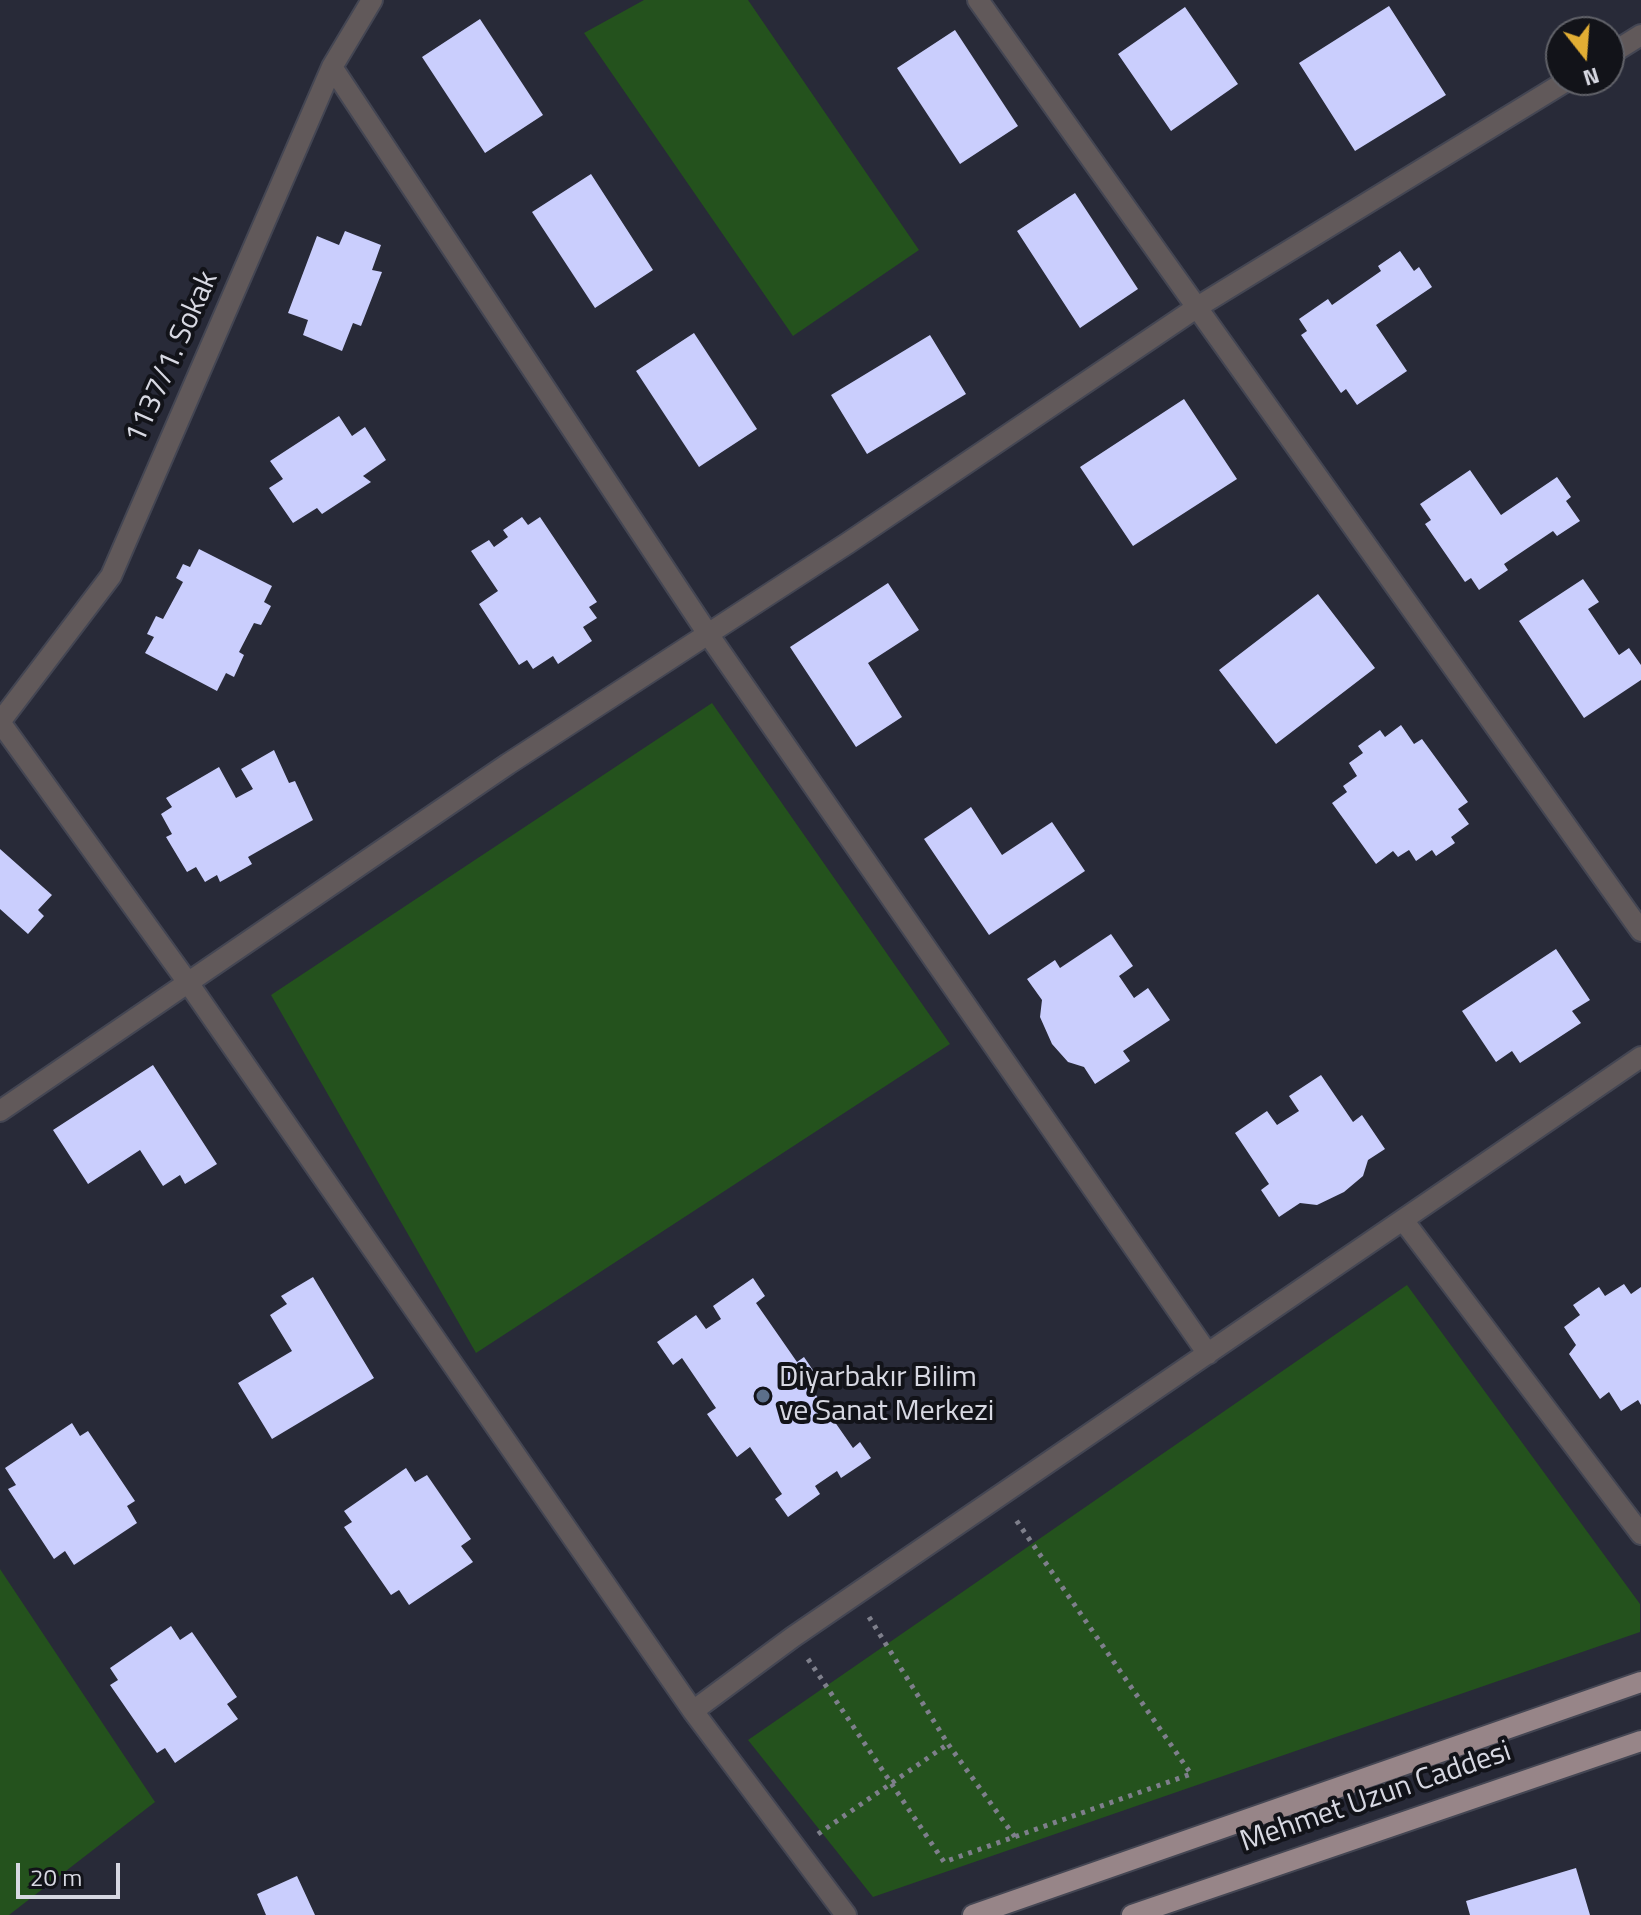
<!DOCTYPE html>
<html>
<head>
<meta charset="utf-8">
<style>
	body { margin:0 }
	#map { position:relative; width:1641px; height:1915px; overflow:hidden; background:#282a38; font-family:"Titillium Web",sans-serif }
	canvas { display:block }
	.north { position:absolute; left:1545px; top:16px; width:80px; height:80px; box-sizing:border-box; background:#121319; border:2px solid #616269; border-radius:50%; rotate:163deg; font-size:22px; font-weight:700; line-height:32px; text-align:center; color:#d7d8e2 }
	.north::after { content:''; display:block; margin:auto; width:28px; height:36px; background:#e2ae34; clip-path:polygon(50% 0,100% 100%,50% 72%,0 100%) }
	.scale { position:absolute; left:16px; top:1863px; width:104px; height:36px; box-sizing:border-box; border:4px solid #d7d8e2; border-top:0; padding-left:10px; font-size:24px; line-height:28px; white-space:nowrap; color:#d7d8e2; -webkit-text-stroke:6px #121319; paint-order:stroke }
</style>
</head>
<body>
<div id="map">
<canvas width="1641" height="1915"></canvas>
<div class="north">N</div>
<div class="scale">20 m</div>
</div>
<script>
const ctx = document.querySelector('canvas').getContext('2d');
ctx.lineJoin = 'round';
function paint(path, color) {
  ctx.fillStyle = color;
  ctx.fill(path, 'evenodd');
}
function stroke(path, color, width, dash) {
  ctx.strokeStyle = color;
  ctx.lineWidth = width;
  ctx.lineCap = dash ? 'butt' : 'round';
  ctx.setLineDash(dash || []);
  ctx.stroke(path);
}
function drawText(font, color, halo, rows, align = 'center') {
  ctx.font = font + ' "Titillium Web",sans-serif';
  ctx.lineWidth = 8;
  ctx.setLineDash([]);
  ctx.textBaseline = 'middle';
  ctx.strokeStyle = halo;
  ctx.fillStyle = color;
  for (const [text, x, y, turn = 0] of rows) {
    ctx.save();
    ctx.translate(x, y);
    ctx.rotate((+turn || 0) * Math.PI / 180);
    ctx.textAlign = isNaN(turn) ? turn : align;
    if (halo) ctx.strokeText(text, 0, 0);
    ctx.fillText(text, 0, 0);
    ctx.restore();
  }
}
paint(new Path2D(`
	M644 0H748L919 250 793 336 584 33Z
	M712 703 950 1044 476 1353 271 995Z
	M1407 1285 1640 1604V1632L873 1897 748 1740Z
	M0 1569 155 1802 9 1915H0Z`), '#24521d');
paint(new Path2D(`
	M1389 6 1446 95 1355 151 1299 63Z
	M1185 7 1238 84 1171 131 1118 54Z
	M480 19 543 115 485 153 422 57Z
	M955 30 1018 126 960 164 897 68Z
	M591 174 653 270 595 308 532 212Z
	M1075 193 1138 289 1080 328 1017 231Z
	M345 231 381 245 372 270 382 272 361 326 353 323 342 351 303 335 308 320 288 313 317 236 339 245Z
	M1400 251 1414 271 1419 267 1432 287 1376 325 1407 371 1357 405 1346 389 1341 393 1301 335 1307 331 1299 319 1328 299 1332 305 1381 271 1378 266Z
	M694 333 757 429 699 467 636 371Z
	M930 335 966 394 867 454 831 395Z
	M1184 399 1237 479 1133 546 1080 467Z
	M339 416 352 436 365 427 386 460 363 476 371 482 322 514 317 508 293 523 269 488 283 479 270 461Z
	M1470 470 1501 515 1557 477 1571 497 1566 501 1580 521 1557 536 1553 531 1504 564 1508 570 1479 590 1471 578 1465 582 1425 524 1431 520 1420 504Z
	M522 517 528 525 540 517 597 602 589 607 597 618 583 627 592 641 558 664 553 656 533 669 527 660 519 665 479 604 498 591 471 551 489 540 494 547 508 537 503 530Z
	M199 549 272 586 264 602 271 606 261 625 254 623 239 652 244 655 234 677 226 673 217 691 145 653 154 637 147 634 156 616 163 619 183 582 176 578 183 564 190 567Z
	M1583 579 1599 602 1588 609 1619 655 1629 648 1641 665V680L1584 718 1519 621Z
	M888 583 919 630 868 663 902 717 856 747 790 647Z
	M1318 594 1375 668 1276 744 1219 670Z
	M1401 725 1414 744 1422 739 1468 802 1458 809 1469 824 1451 837 1455 843 1436 856 1432 850 1416 861 1409 850 1398 857 1393 851 1376 864 1332 803 1347 792 1343 786 1357 776 1349 763 1363 753 1358 746 1380 730 1385 737Z
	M274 750 289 783 295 781 313 820 248 857 252 864 220 882 217 875 205 882 196 867 187 872 166 837 172 834 161 814 172 807 166 798 219 767 236 798 253 789 241 769Z
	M971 807 1002 855 1052 822 1085 871 989 935 924 839Z
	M0 849 52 895 38 910 44 916 28 934 0 909Z
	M1111 934 1133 966 1119 976 1134 998 1148 988 1170 1020 1123 1051 1130 1061 1095 1084 1084 1067 1068 1062 1052 1044 1040 1017 1042 1000 1027 979 1055 960 1060 968Z
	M1556 949 1590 1000 1572 1011 1581 1023 1520 1063 1512 1051 1496 1062 1462 1011Z
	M153 1065 217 1164 185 1184 180 1175 163 1186 140 1150 88 1184 53 1130Z
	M1321 1075 1353 1122 1362 1115 1385 1149 1368 1160 1363 1176 1344 1192 1317 1205 1300 1203 1279 1217 1261 1190 1269 1184 1235 1133 1267 1111 1277 1125 1299 1111 1289 1096Z
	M313 1277 374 1378 272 1439 238 1383 292 1351 270 1315 287 1304 281 1296Z
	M753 1278 765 1296 756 1303 797 1362 804 1357 819 1379 809 1385 853 1448 860 1442 871 1458 841 1478 837 1471 815 1486 820 1494 788 1517 775 1499 782 1494 750 1447 737 1457 707 1414 716 1408 682 1358 673 1365 657 1342 696 1315 706 1329 721 1319 713 1306Z
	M1624 1284 1631 1294 1641 1287V1405L1638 1400 1621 1411 1609 1392 1600 1399 1569 1354 1576 1345 1564 1327 1580 1315 1573 1305 1599 1287 1605 1296Z
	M72 1423 80 1436 88 1431 135 1501 127 1506 137 1523 74 1565 65 1551 54 1559 8 1489 16 1485 5 1468Z
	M406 1468 415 1482 427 1475 471 1539 461 1546 473 1562 409 1605 399 1590 391 1595 344 1527 352 1522 344 1511Z
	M171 1626 180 1640 192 1632 237 1697 227 1704 238 1719 175 1763 165 1748 157 1753 110 1685 118 1680 110 1668Z
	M1576 1868 1590 1915H1470L1466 1901Z
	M297 1876 315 1915H266L257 1894Z`), '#cacefd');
const minor = new Path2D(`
	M978 0 1641 931
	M1609 55 1641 35
	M332 67 708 634 1208 1354
	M0 722 189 984 693 1711 846 1915
	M0 722 111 576 332 67 372 0
	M0 1111 508 764 848 543 1199 306 1568 80
	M1403 1220 1641 1534
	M693 1711 793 1637 1641 1057`);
const major = new Path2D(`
	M973 1915 1641 1682
	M1132 1915 1641 1741`);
stroke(minor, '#444653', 24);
stroke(major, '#444653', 24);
stroke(new Path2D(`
	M869 1617 948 1744 1015 1837
	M808 1659 944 1862 1191 1774 1014 1517
	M818 1834 948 1744`), '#7e7f8b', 5, [4, 6]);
stroke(minor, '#61595a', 20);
stroke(major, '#978588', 20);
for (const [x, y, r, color] of [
	[763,1396,8,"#5c6f8a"]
]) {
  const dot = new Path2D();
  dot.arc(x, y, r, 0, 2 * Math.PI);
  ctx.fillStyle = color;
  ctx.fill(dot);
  stroke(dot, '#121319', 3);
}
drawText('30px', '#d7d8e2', '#121319', [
	["1137/1. Sokak",173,358,-66],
	["Mehmet Uzun Caddesi",1376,1798,-19]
]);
drawText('30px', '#d7d8e2', '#121319', [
	["Diyarbakır Bilim",779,1379],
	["ve Sanat Merkezi",779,1413]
], 'left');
</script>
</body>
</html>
